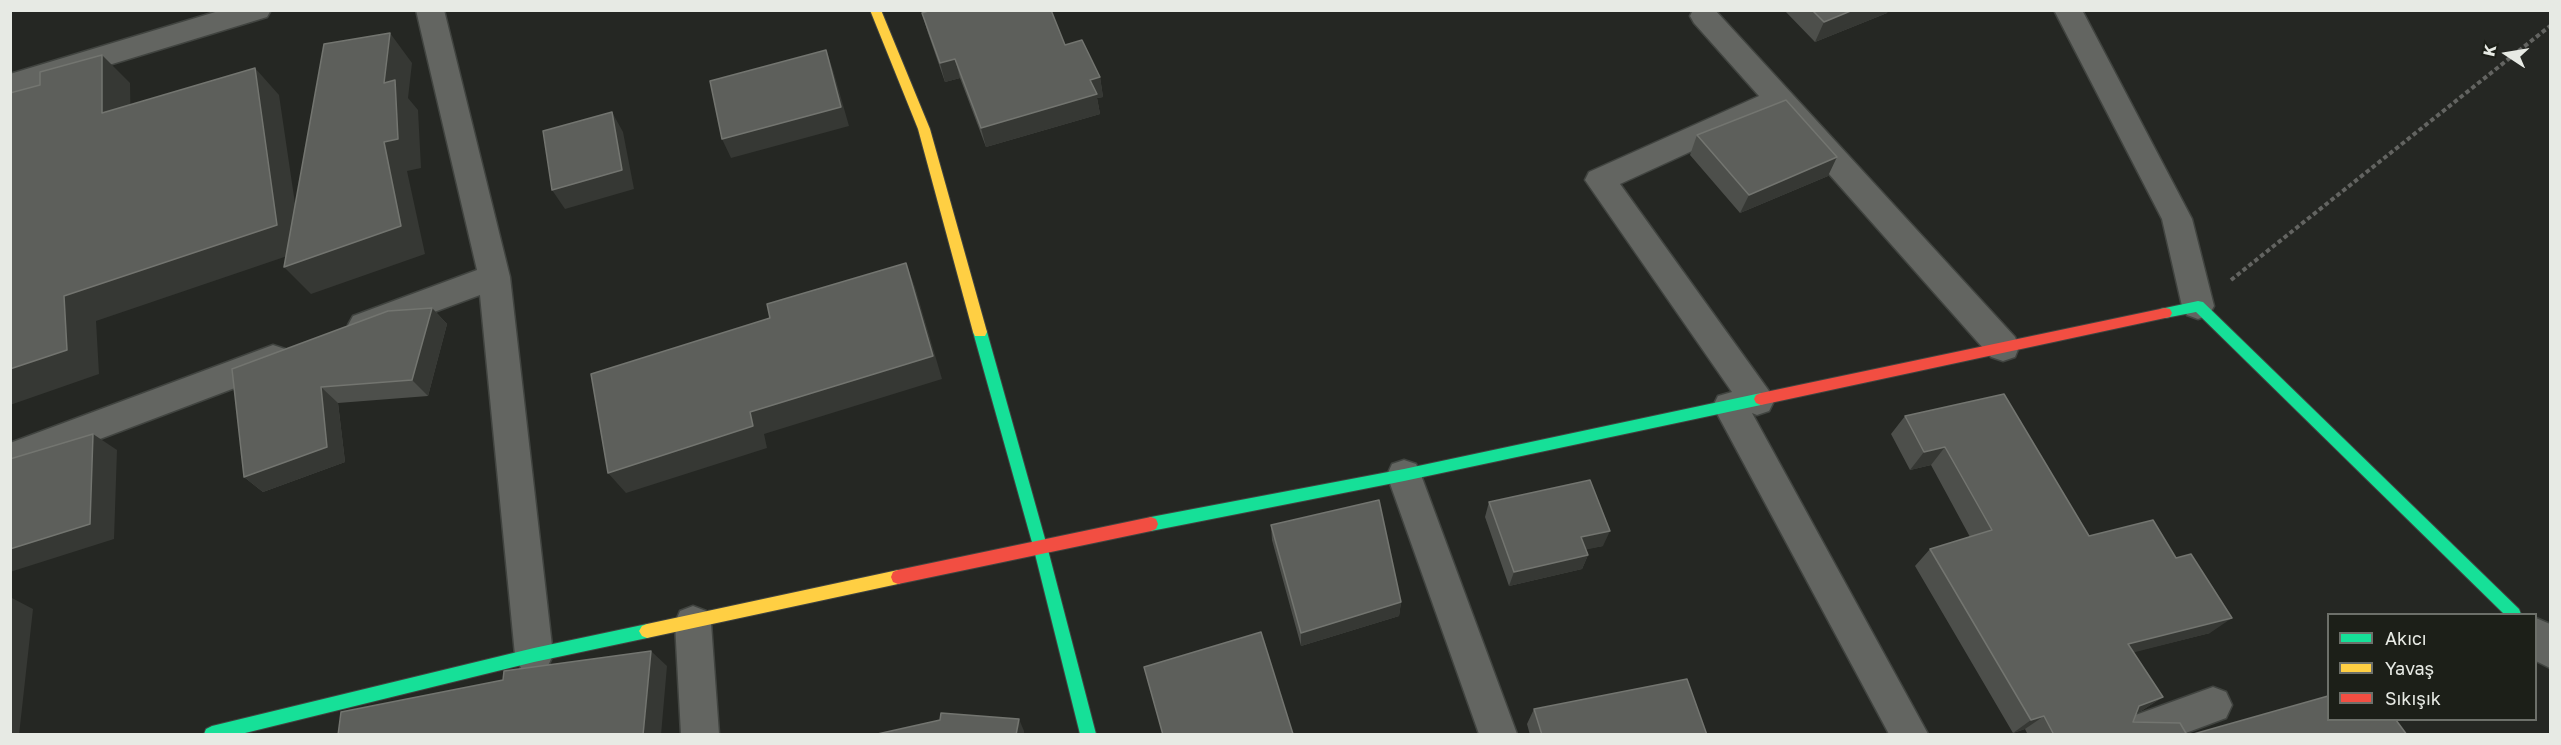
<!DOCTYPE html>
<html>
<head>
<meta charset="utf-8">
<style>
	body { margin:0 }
	#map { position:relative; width:2561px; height:745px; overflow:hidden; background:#252723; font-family:"Golos Text",sans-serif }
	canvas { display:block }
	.frame { position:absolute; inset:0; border:12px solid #e7eae4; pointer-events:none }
	.legend { position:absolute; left:2327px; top:613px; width:210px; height:108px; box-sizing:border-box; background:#1c1f18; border:2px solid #6d706a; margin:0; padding:8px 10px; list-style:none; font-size:18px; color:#e7eae4 }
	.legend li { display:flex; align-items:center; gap:12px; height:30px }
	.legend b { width:30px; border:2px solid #6d706a }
	.north { position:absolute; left:2477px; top:24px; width:60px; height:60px; -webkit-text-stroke:4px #1c1f18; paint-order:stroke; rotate:282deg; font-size:16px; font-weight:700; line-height:24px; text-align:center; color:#e7eae4 }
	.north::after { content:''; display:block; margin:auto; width:21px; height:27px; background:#e7eae4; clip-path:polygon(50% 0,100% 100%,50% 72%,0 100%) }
</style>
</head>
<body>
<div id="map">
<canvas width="2561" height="745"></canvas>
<div class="frame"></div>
<ul class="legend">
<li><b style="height:8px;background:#16e098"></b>Akıcı</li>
<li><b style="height:8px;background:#ffcf43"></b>Yavaş</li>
<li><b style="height:8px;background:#f24e42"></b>Sıkışık</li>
</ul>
<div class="north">K</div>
</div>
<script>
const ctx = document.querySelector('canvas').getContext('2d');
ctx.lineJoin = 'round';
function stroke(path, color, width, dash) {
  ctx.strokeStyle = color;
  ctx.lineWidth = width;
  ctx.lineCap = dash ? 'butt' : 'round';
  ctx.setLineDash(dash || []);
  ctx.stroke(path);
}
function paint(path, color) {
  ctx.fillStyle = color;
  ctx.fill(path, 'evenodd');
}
const street = new Path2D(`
	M222 10H271L267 17 10 95V74Z
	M416 10H444L510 277 553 655 547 668 534 673 521 668 515 655 480 295 364 338 353 334 348 325 353 316 477 270Z
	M1693 10H1715L2015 337 2019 347 2015 357 2003 361 1991 357 1775 113 1620 184 1769 391 1774 401 1769 411 1757 415 1752 413 1928 734H1889L1713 406 1718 396 1732 392 1585 180 1589 172 1759 96 1694 23 1690 16Z
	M2054 10H2082L2192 219 2214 306 2209 315 2198 319 2187 315 2182 306 2162 219Z
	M273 345 285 349 289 359 285 369 10 473V443Z
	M1404 460 1416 464 1421 475 1517 734H1479L1387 475 1392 464Z
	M693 606 706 611 711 623 719 734H681L675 623 680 611Z
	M2536 618 2550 624V668L2536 661Z
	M2213 687 2226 692 2232 705 2226 718 2183 734H2114L2119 721Z`);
const fast = new Path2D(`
	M2198 301 2203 302 2519 609 2521 614H2504L2196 312 2165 318 2160 317 2158 313 2160 309 2165 308Z
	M980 326 985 328 987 332 1047 546 1096 734H1080L1033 546 973 332 975 328Z
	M1761 393 1766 395 1768 399 1766 403 1761 405 1404 481 1151 531 1146 529 1144 524 1146 519 1151 517 1404 469Z
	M647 624 652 626 655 631 652 636 647 638 534 662 241 734H204L206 729 212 726 534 648Z`);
const slow = new Path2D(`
	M870 10H881L930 129 987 332 985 336H975L973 332 918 129Z
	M898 570 903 572 905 577 903 582 898 584 647 638 642 636 639 631 642 626 647 624Z`);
const jam = new Path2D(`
	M2165 308 2170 309 2172 313 2170 317 2165 318 1761 405 1756 403 1754 399 1756 395 1761 393Z
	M1151 517 1156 519 1158 524 1156 529 1151 531 898 584 893 582 891 577 893 572 898 570Z`);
stroke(street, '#414440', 3);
stroke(fast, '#414440', 2);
stroke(slow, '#414440', 2);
stroke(jam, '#414440', 2);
stroke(new Path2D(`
	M2231 280 2550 26`), '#636461', 4, [4.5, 3]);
paint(street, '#636561');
paint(fast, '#16e098');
paint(slow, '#ffcf43');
paint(jam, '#f24e42');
paint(new Path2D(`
	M1784 10H1888L1887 13 1815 42Z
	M922 13 1065 45 1100 77 1103 97 1097 98 1100 114 986 147 960 78 945 82 928 33Z
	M1697 135 1828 176 1740 213 1690 155Z
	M432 308 447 324 428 396 338 403 345 462 263 492 244 477 232 369Z
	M1905 416 2089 536 2210 633 2133 652 2163 697 2141 711 2137 712 2133 722 2187 735H2028L2025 729 2013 733 1915 566 1930 549 1970 537 1931 465 1910 470 1891 434Z
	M1489 502 1603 546 1586 549 1588 555 1582 569 1509 586 1485 517Z
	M1271 525 1401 602 1399 616 1301 646 1272 540Z
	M1534 709 1707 735H1530L1527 724Z`), '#4d4f4b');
paint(new Path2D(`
	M1853 10H1888L1887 13 1815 42 1824 22Z
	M390 33 412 63 408 98 418 110 421 168 407 171 425 254 311 294 284 267 384 142V83Z
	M826 50 833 70 849 126 731 158 722 139Z
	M102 55 130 83 131 141 102 113Z
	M955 59 960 78 945 82 940 63Z
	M255 68 279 95 302 251 96 321 99 374 10 405V369L64 296Z
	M1100 77 1103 97 1097 98 1100 114 986 147 981 128 1090 80Z
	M612 112 623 132 634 189 565 209 552 190Z
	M1837 157 1828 176 1740 213 1749 195Z
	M906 263 915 287 942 379 764 434 767 448 626 493 608 473 750 412Z
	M432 308 447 324 428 396 412 380Z
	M321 387 338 403 345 462 263 492 244 477Z
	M93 434 117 450 114 539 10 572V549Z
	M1945 447 1931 465 1910 470 1924 452Z
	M1610 531 1603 546 1575 552 1581 537Z
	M1588 555 1582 569 1509 586 1514 572Z
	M10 597 33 609 19 735H10Z
	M1401 602 1399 616 1301 646V633Z
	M2232 618 2210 633 2108 659 2128 644Z
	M651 651 667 666 661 735H643Z
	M2163 697 2141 711 2118 719 2139 706Z
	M2044 716 2025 729 2013 733 2031 720Z
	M1019 719 1024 731V735H1016Z`), '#363834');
const building = new Path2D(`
	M931 10H1051L1065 45 1082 40 1100 77 1090 80 1097 94 981 128 955 59 940 63 922 13Z
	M1812 10H1853L1824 22Z
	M390 33 384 83 395 80 398 139 384 142 401 226 284 267 324 44Z
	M826 50 841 107 722 139 710 81Z
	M102 55V113L255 68 277 225 64 296 67 350 10 369V93L40 85V72Z
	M1786 100 1837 157 1749 195 1697 135Z
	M612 112 622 170 552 190 543 131Z
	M906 263 933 356 750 412 753 426 608 473 591 374 770 318 767 304Z
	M432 308 412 380 321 387 327 447 244 477 232 369 388 311Z
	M2004 394 2089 536 2153 520 2176 558 2191 554 2232 618 2128 644 2163 697 2139 706 2133 722 2180 723 2187 735H2054L2044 716 2031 720 1930 549 1992 530 1945 447 1924 452 1905 416Z
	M93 434 90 524 10 549V459Z
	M1590 480 1610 531 1581 537 1588 555 1514 572 1489 502Z
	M1379 500 1401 602 1301 633 1271 525Z
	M1261 632 1293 734 1163 735 1144 667Z
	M651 651 643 735H338L341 712 503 680 504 671Z
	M1687 679 1707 735H1542L1534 709Z
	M2328 696V720H2396L2407 735H2190Z
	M941 713 1019 719 1016 735H873L940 720Z`);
paint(building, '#5d5f5b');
stroke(building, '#737570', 1.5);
</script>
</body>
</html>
